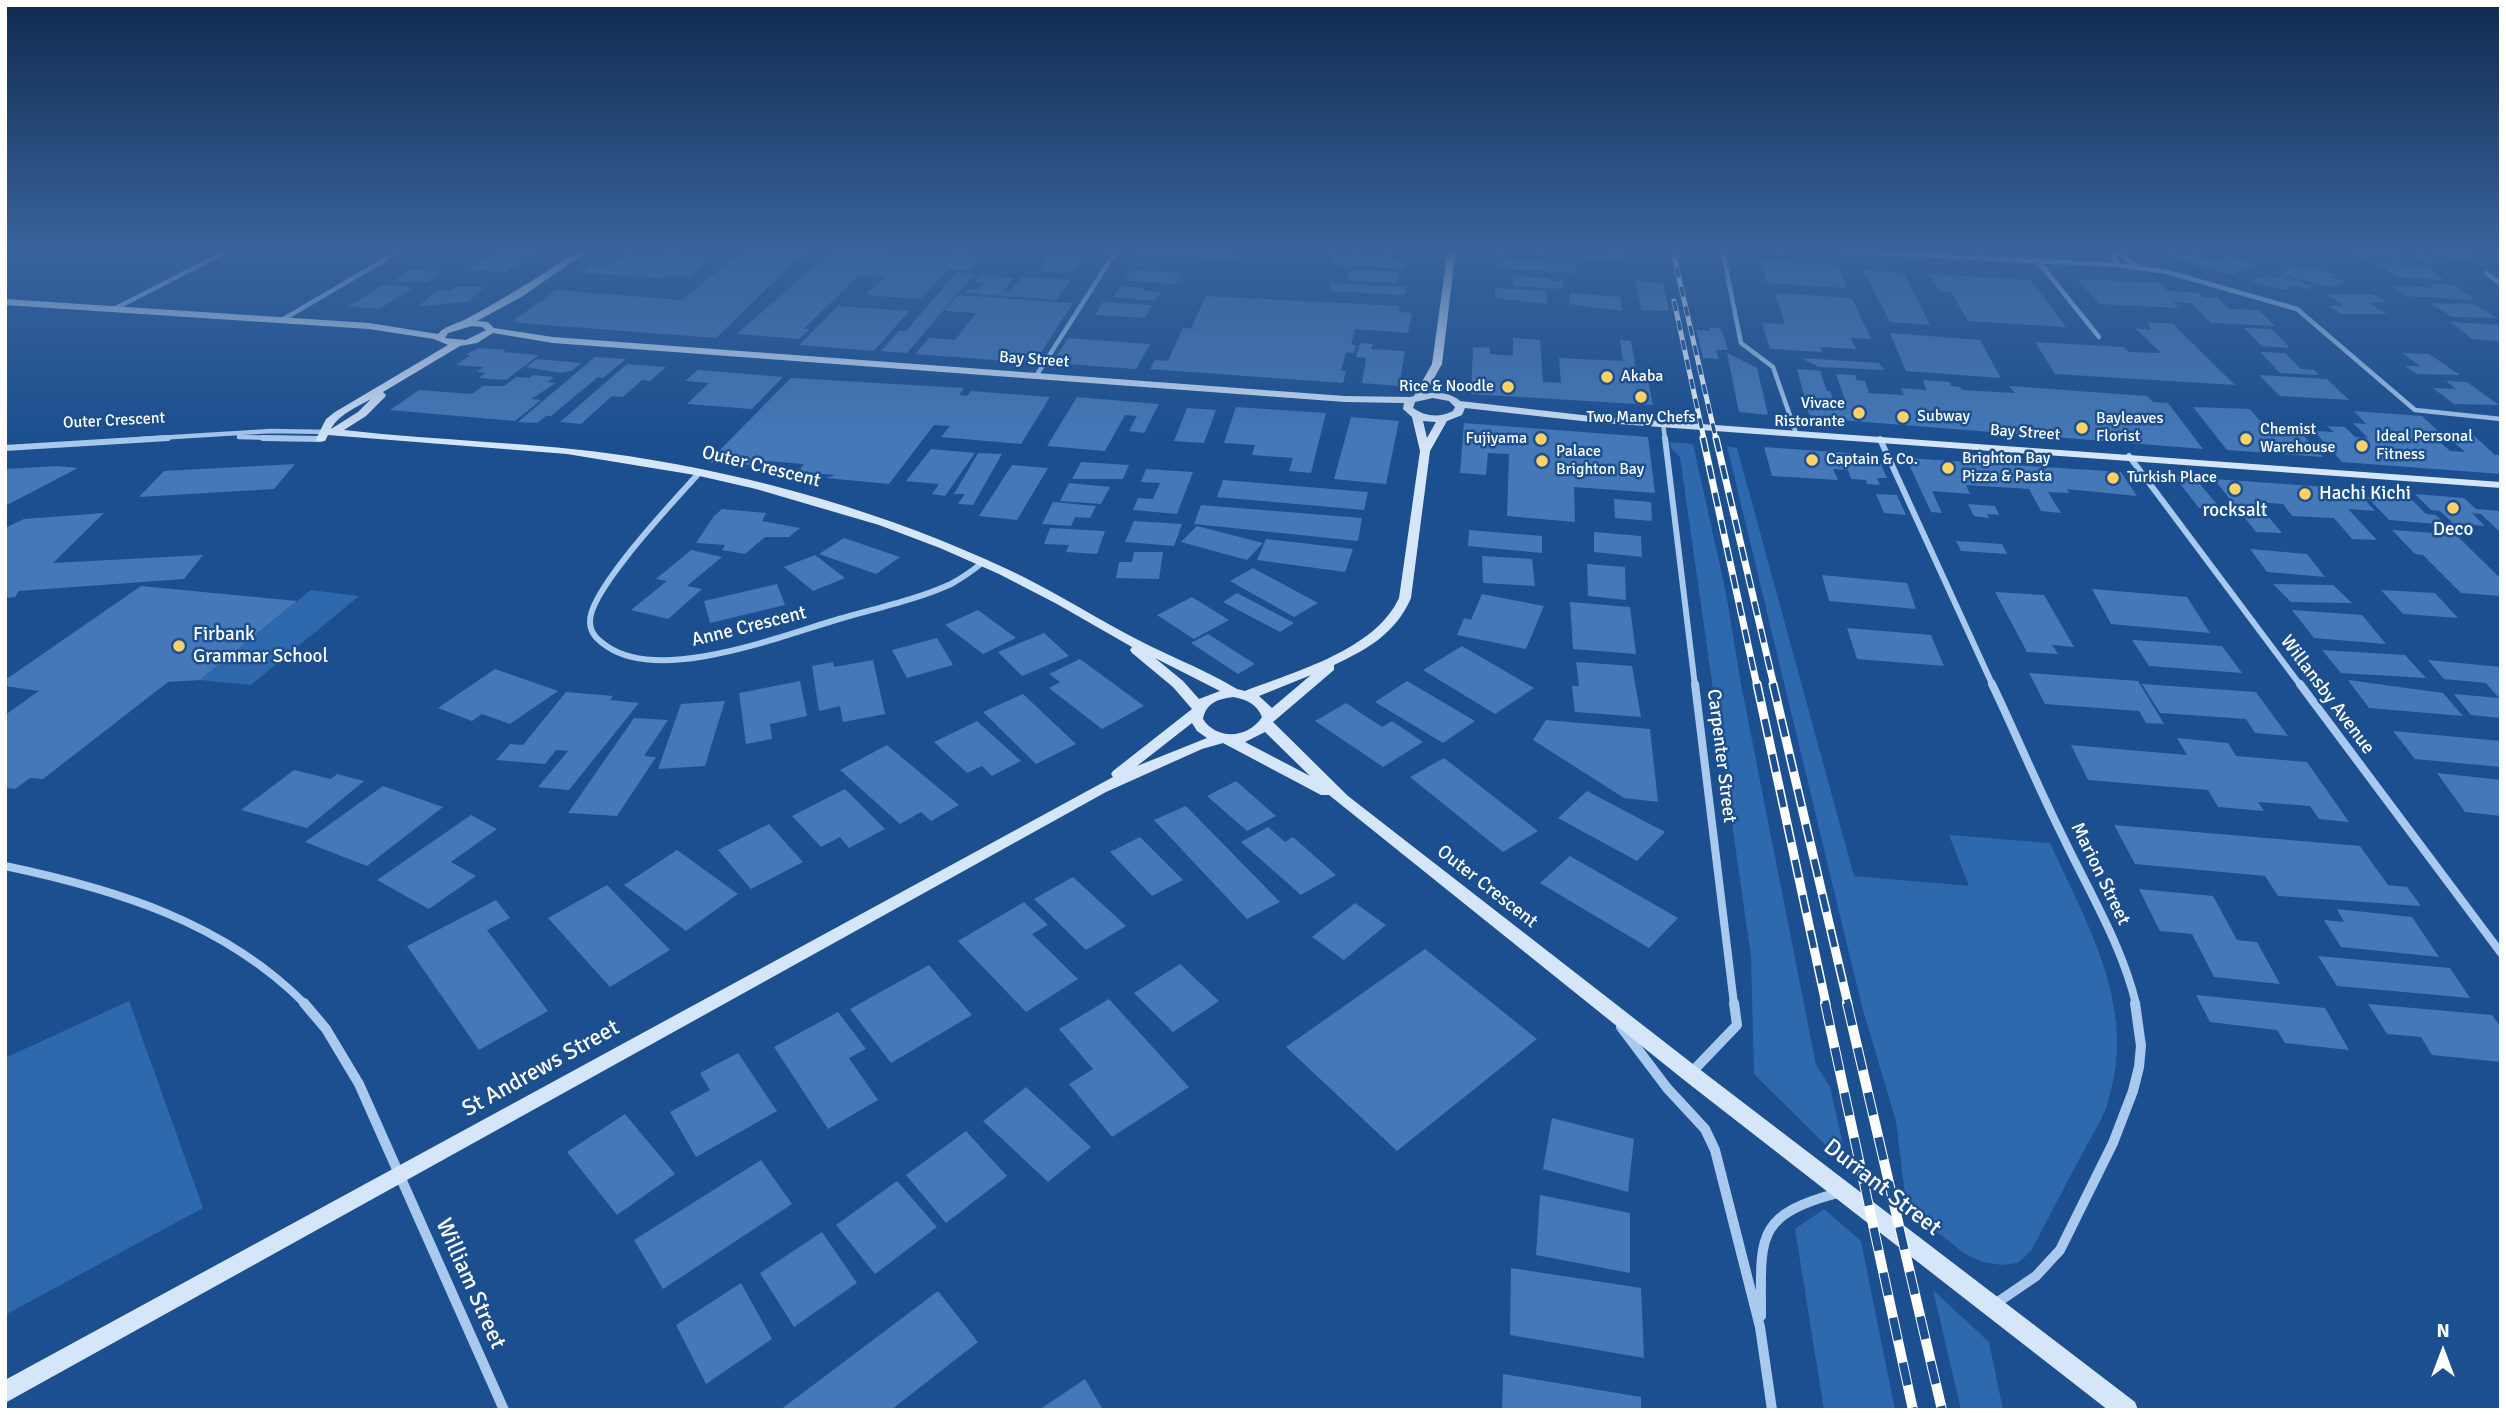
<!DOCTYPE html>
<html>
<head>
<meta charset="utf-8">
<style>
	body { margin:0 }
	#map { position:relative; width:2506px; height:1415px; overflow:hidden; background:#1b4f8f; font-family:Signika,sans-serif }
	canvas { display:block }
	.frame { position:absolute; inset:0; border:7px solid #fff; pointer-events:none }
	.north { position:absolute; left:2408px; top:1317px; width:70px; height:70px; -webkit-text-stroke:5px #1b4f8f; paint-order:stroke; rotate:0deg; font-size:19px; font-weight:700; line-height:28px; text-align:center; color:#fff }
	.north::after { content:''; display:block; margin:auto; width:24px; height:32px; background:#fff; clip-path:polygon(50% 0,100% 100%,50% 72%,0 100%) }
</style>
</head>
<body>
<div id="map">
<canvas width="2506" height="1415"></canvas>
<div class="frame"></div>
<div class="north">N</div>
</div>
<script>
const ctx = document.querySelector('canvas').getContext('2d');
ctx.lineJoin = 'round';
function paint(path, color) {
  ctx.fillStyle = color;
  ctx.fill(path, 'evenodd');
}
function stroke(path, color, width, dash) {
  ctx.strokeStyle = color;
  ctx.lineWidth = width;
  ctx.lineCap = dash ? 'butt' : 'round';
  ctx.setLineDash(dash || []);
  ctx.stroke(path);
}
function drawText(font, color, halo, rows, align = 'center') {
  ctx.font = font + ' Signika,sans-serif';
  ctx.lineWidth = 5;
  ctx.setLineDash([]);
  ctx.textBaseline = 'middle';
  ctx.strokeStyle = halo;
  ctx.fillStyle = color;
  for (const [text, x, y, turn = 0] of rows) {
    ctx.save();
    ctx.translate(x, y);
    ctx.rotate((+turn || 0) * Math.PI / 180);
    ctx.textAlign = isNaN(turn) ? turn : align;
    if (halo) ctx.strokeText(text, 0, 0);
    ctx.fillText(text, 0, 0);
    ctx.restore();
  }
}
paint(new Path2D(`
	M2348 248H2389L2410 264 2364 262Z
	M1670 442 1693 444 1726 593 1741 684 1816 1065 1830 1087 1848 1167 1754 1074 1751 957 1680 457 1671 448Z
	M1727 446 1737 448 1854 876 1969 886 1949 835 2050 843C2089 929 2140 1011 2106 1108 2100 1124 2089 1140 2081 1156 2064 1187 2048 1219 2031 1251L2018 1263 2002 1265 1983 1262 1965 1254 1917 1216 1906 1203 1896 1121 1862 1007Z
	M311 590 359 596 251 685 200 680Z
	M129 1001 203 1208 5 1315V1058Z
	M1824 1209 1861 1241 1895 1410H1824L1795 1229Z
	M1933 1290 1989 1342 2003 1410H1961Z`), '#2e69ad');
paint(new Path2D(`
	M745 248H808L716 338 520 323 513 321 556 290 682 300Z
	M835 248H853L982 257 970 270 949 269 920 299 865 295 885 277 860 275 803 329H810L799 339 737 334Z
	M1146 248H1185L1245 251 1241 260 1142 255Z
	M1354 248H1387L1386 253 1353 252Z
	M1502 248H1542V255L1501 253Z
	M1607 248 1623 249 1624 260 1585 258 1584 253 1608 254Z
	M2404 248H2422L2444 263 2423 262Z
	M2433 248H2458L2479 260 2453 259Z
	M500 249 531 251 520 258H526L505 272 467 270Z
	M2182 252 2217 262 2228 256 2255 264 2233 275 2171 257Z
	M629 253 714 258 691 276 672 275 667 278 580 273 590 265 610 266Z
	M1335 254 1395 258 1394 261 1405 262 1402 269 1331 264Z
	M1048 257 1083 258 1074 273 1039 271Z
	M1498 259 1576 264V273L1497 268Z
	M1760 260 1838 265 1847 288 1767 283Z
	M2379 264 2427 266 2444 280 2396 277Z
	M2291 267 2305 270 2309 267 2337 275 2332 278 2344 281 2333 288 2280 274Z
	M1351 269 1399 272 1397 283 1347 281Z
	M409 270 442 271 427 282 394 281Z
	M1131 270 1182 273 1176 284 1125 281Z
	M1863 270 1904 273 1930 325 1890 322Z
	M957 272 974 274 907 353 881 351 899 331H906Z
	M1929 274 2031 280 2066 327 1968 321 1951 292 1940 291Z
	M980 275 1014 278 1003 291H1010L1022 277 1071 280 1056 300 966 293 969 289 977 290 983 283 975 282Z
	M2267 275 2277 278 2280 275 2313 286 2307 289 2292 285 2285 290 2251 281Z
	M1513 276 1549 278V281H1563V289L1513 286Z
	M2077 279 2159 283 2168 291 2199 293 2203 297 2218 298 2229 309 2258 310 2275 326 2211 323 2191 303 2173 302 2179 308 2099 304Z
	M1636 281 1663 283 1669 311 1641 310Z
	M1331 283 1406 287 1405 295 1329 291Z
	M2429 283 2454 285 2475 300 2405 296 2391 285 2435 288Z
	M384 285 414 287 379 309 349 306Z
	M1122 286 1144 288 1143 291 1161 292 1154 301 1113 297Z
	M456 287H484L468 302 419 306 436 291 452 290Z
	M1495 288 1546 291 1547 304 1495 298Z
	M1570 293 1621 297 1622 311 1569 304Z
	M1775 293 1852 298 1871 339 1851 338 1856 349 1820 347 1822 352 1770 349 1762 323 1785 324Z
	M2326 294H2372L2386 302 2369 303 2387 314H2341L2329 306H2344Z
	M958 295 1073 303 1034 363 915 354 929 338 955 340 976 313 944 311Z
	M1206 296 1400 306 1399 312 1412 313 1408 333 1355 329 1351 345H1356L1354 353 1346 352 1341 371H1346L1343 383 1150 369 1155 360 1168 361 1183 328 1199 329 1191 328Z
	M1103 302 1152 305 1145 318 1095 315Z
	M2430 303 2474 304 2497 318 2452 317Z
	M838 306 909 311 874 351 799 345Z
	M2147 322 2173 324 2235 385 2055 374 2035 342 2124 347 2129 352 2161 353 2135 328 2151 330Z
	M2451 322 2501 325V341L2472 339Z
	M1709 328H1720L1723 334 1728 350H1716L1719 359 1703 358 1696 330 1710 331Z
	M2244 328 2272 329 2290 348 2262 346Z
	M1890 333 1980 340 2001 378 1906 371Z
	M1068 338 1150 344 1136 369 1052 363Z
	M1513 338 1540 340 1543 382 1561 383 1559 358 1623 361 1620 340 1631 341 1637 376H1647L1653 405 1471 394 1473 347 1490 348V354L1513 356Z
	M1360 343 1373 344 1371 349 1405 351 1399 386 1362 383 1366 358 1356 357Z
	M479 348 506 350 503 352 539 355 506 380 479 378 486 373 477 372 483 367 456 365 470 355H465Z
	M2260 352 2285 353 2301 369 2314 370 2319 375 2280 373Z
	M1727 353 1757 368 1768 415 1739 412Z
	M2402 353 2429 354 2460 375 2417 374 2405 366H2420Z
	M595 357 626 359 603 378 598 377 551 416H546L537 423 518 422Z
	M1801 358 1879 363 1884 370 1819 367Z
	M537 359 581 363 571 371 561 373 526 367Z
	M627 364 666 367 650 381 642 380 623 397 612 396 581 424 560 422Z
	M1797 369 1820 371 1827 391H1830L1833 399 1845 400 1836 374 1855 375 1857 380 1865 381 1869 393 1904 395 1901 388 1926 390 1923 380 1950 382 1951 386 1960 387 1962 390 2015 393 2009 386 2147 396 2153 402 2168 403 2203 449 1816 418 1809 414Z
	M698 370 783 377 752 409 687 404 709 383 685 381Z
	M533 375 554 377 547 382 556 383 531 399 541 400 515 421 390 410 419 390 472 394 483 386H504L516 377 530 378Z
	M2259 375 2327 379 2349 400 2280 396Z
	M791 378 964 388 959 395 967 396 971 391 1050 397 1021 444 941 437 950 426 934 425 889 484 826 478 835 475 798 472 804 464 753 460 749 465 708 462Z
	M2446 381 2467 382 2499 405 2454 404 2433 388 2456 389Z
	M1077 397 1159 404 1144 433 1129 431 1137 416 1125 415 1105 451 1047 446Z
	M1236 407 1326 413 1311 473 1289 471 1293 458 1252 455 1255 445 1224 443Z
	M2193 407 2250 409 2268 430 2300 432 2323 457 2227 450Z
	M1187 408 1216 410 1204 443 1174 441Z
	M2354 411 2422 416 2439 432 2430 431 2435 436 2420 435 2424 439 2438 440 2450 451 2465 452 2441 431 2470 432 2495 455H2501V474L2342 462 2314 431 2334 432 2327 426 2345 427 2355 437 2368 438 2353 423 2366 424Z
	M1351 417 1399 421 1386 484 1334 479Z
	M1464 423 1648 437 1655 493 1574 487 1575 522 1507 516 1509 454 1488 453 1486 475 1460 473Z
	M1764 447 1877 455 1887 478H1877L1880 485 1867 484 1866 480 1851 479 1848 470 1833 469 1838 480 1772 476Z
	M931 449 975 453 945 496 932 494 939 484 906 481Z
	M978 453 1002 454 973 505 958 504 965 494H954Z
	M1906 458 2121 472 2137 496 2067 489 2069 493 2048 492 2061 513 2041 511 2029 489 1966 485 1970 494 1932 491 1942 513 1931 512Z
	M1081 462 1129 465 1123 479H1072Z
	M295 464 274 489 139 497 164 471Z
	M1012 465 1048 468 1017 520 979 516Z
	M58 466 78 468 5 506V469Z
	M1146 469 1193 472 1177 514 1133 510 1138 498 1153 499 1160 483 1141 482Z
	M2174 476 2194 477 2221 509 2199 508Z
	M2214 479 2355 489 2375 511 2348 509 2377 540 2352 539 2334 518 2292 516 2283 504 2256 502 2282 533 2256 532Z
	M1223 480 1368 492 1364 510 1217 497Z
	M1069 483 1110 487 1101 504 1060 501Z
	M1876 494 1897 495 1906 515 1884 513Z
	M2415 494 2464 498 2476 509 2501 511V533L2481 514 2472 513 2485 526 2453 523 2440 511 2431 510Z
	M2367 497 2412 500 2426 514 2436 515 2501 579V596L2461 593 2423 555 2415 554 2392 530 2447 534 2437 524 2389 520Z
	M1614 499 1651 502 1652 521 1615 518Z
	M1053 502 1096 506 1090 518 1075 517 1071 526 1042 524Z
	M1968 504 1995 506 1999 515 1987 514 1989 518 1974 516Z
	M1201 505 1362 518 1358 541 1194 524Z
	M722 509 766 513 762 521 800 528 789 537H765L745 554 722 550 725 545 696 543 714 516Z
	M104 513 53 563 203 555 184 579 19 591 15 597 5 598V528L24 519Z
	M1134 521 1182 524 1174 546 1125 542Z
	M1197 526 1263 543 1247 560 1181 542Z
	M1050 528 1105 531 1097 554 1066 552 1069 545 1044 544Z
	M1469 530 1542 536V553L1468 546Z
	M1594 532 1641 536 1642 557 1594 552Z
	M844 538 900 557 876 574 819 554Z
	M1266 539 1353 549 1345 572 1257 560Z
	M1956 541 2002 544 2007 554 1961 551Z
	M2250 549 2307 554 2325 577 2267 572Z
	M691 550 722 557 687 586 702 589 668 619 631 610 667 581 656 579Z
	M1134 552H1163L1159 579 1116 578 1119 562H1132Z
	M815 555 845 578 813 591 784 567Z
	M1482 556 1532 559 1535 586 1483 583Z
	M1587 564 1625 567 1626 600 1588 596Z
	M1253 568 1318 603 1294 617 1230 581Z
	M1822 575 1907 583 1916 609 1829 601Z
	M777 584 785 605 710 623 704 601Z
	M2273 584 2333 585 2352 603 2291 602Z
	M141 586 297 601 200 680 168 682 43 779 30 778 15 789 5 788V715L39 691 5 686V680Z
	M2092 589 2187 597 2210 633 2111 624Z
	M2381 590 2435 593 2458 618 2403 614Z
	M1995 592 2044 595 2074 647 2052 645 2058 654 2027 652Z
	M1237 593 1294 623 1280 632 1223 602Z
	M1482 594 1544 606 1526 649 1457 635 1464 618 1471 620Z
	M1192 597 1229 620 1194 639 1157 615Z
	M1570 602 1630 607 1636 654 1573 649Z
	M978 610 1016 638 983 654 945 625Z
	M2292 610 2362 615 2386 644 2314 638Z
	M1847 628 1931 635 1944 666 1857 659Z
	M1044 633 1069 656 1022 676 998 652Z
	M1208 634 1255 664 1238 674 1191 643Z
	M937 638 953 665 907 678 892 650Z
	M2132 640 2222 646 2242 673 2149 666Z
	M1462 646 1534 688 1495 714 1423 670Z
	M2322 650 2405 655 2426 678 2341 673Z
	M1080 659 1144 706 1102 729 1049 688 1060 682 1049 674Z
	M873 660 885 714 843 722 840 706 819 711 812 666 833 662 834 667Z
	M2428 660 2501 667V718L2471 715 2454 694 2499 698 2486 683 2444 679Z
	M1576 662 1632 666 1641 717 1575 712 1572 686H1579Z
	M495 669 558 691 510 724 482 714 472 721 438 708Z
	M2029 673 2138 681 2164 724 2146 723 2139 711 2045 704Z
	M2348 680 2443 693 2463 716 2369 708Z
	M800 681 807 716 770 724 772 739 746 744 739 693Z
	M1407 681 1475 721 1443 743 1375 702Z
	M2142 684 2256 692 2288 736 2255 733 2246 719 2160 713Z
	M566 692 613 696 610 700 639 703 569 790 538 787 568 751 556 750 545 764 496 760 510 744 523 745Z
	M1023 694 1076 744 1036 764 983 712Z
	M725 701 705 766 658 769 681 704Z
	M1346 703 1382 727 1392 721 1423 742 1383 767 1315 721Z
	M634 718 668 720 644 756 656 757 617 816 568 813Z
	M1546 720 1650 729 1658 802 1624 798 1533 740Z
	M977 721 1021 761 992 776 982 766 967 773 934 742Z
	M2393 731 2501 741V767L2415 759Z
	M2177 738 2228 743 2236 756 2307 762 2349 822 2319 819 2310 806 2258 802 2264 811 2218 807 2208 790 2088 780 2071 745 2187 755Z
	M887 745 959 805 931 821 921 812 900 824 840 770Z
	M1444 758 1538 831 1503 852 1410 777Z
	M294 770 331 779 337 774 364 781 307 828 241 810Z
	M2437 773 2501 780V816L2465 812Z
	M1236 781 1276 816 1247 831 1207 796Z
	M383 786 443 807 367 866 305 842Z
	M845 789 885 829 849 848 840 837 821 847 792 816Z
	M1587 791 1665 832 1637 861 1558 818Z
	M1186 806 1280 902 1247 919 1154 820Z
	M471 815 497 829 451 862 476 876 429 909 377 880Z
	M769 824 803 862 751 889 718 850Z
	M2114 825 2360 846 2388 885 2407 887 2421 906 2278 896 2265 876 2135 864Z
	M1268 827 1285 842 1293 837 1336 875 1301 895 1241 842Z
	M1140 837 1183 880 1152 896 1110 852Z
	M677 850 738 894 686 931 624 885Z
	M1570 856 1678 918 1649 948 1540 883Z
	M1073 877 1126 926 1086 950 1034 899Z
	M607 885 670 950 610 987 548 918Z
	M2139 889 2213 896 2237 940 2257 942 2280 984 2214 977 2192 934 2160 931Z
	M496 900 510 918 487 930 548 1011 479 1050 407 946Z
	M1024 902 1048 925 1032 934 1078 979 1026 1012 958 941Z
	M1355 903 1386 925 1344 960 1312 937Z
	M2337 909 2412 917 2439 957 2341 947 2324 920 2344 922Z
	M1425 949 1537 1039 1397 1151 1286 1047Z
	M2318 956 2450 968 2470 998 2337 986Z
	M1180 964 1219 1001 1173 1032 1134 993Z
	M929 965 972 1015 891 1063 850 1009Z
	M2196 995 2325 1008 2349 1050 2285 1043 2277 1030 2210 1022Z
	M1109 999 1189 1087 1112 1137 1069 1084 1093 1069 1059 1029Z
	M2368 1004 2492 1015 2501 1027V1062L2432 1055 2421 1037 2387 1034Z
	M838 1012 866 1049 849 1058 878 1100 828 1129 774 1047Z
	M738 1053 777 1111 696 1157 670 1112 710 1090 700 1073Z
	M1026 1087 1091 1147 1048 1182 983 1121Z
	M625 1114 675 1174 617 1215 567 1152Z
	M1552 1118 1634 1139 1628 1192 1543 1169Z
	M966 1131 1007 1176 946 1223 906 1175Z
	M761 1160 792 1204 663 1289 634 1240Z
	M897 1181 937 1227 875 1274 836 1225Z
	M1540 1195 1630 1213V1273L1536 1255Z
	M822 1232 857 1283 794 1327 760 1273Z
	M1511 1268 1641 1288 1644 1358 1510 1335Z
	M741 1283 772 1339 706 1384 676 1325Z
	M938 1291 978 1342 891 1410H780Z
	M1503 1374 1641 1397V1410H1502Z
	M1085 1379 1103 1410H1039Z`), '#4478b7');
stroke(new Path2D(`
	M1722 248 1741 343 1773 367 1796 433
	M1780 248 2118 265 2167 272 2297 309 2415 410 2501 419
	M2109 248 2118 265
	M2112 248 2136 266
	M5 252 16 248
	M2038 261 2099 337
	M2486 273 2501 284
	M114 309 233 248
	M282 320 391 256
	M1036 376 1118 248
	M1663 423 1665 439
	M239 437 321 439
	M141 439 271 431 329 432`), '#a9c9ee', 4.5);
stroke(new Path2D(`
	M263 438 321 439
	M1665 438 1695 686
	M1880 439 1993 686
	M5 448 168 438
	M2129 456 2301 686
	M699 473C676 499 588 591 590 622 590 634 599 641 608 647 662 683 781 636 839 619 877 608 916 600 951 584 962 578 972 571 982 563`), '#a9c9ee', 6);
stroke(new Path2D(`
	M1695 684 1734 1004
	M1992 684C2017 736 2039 790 2065 841 2091 895 2122 946 2136 1004
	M2300 684 2501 953
	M5 866C115 889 224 922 305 1004`), '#a9c9ee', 8);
stroke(new Path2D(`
	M304 1003 326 1029 359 1084 504 1410
	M1621 1027 1667 1088 1705 1129 1715 1150 1760 1327 1772 1410
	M1691 1073 1737 1025 1734 1003
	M1995 1304 2036 1276 2060 1250 2113 1143 2133 1091 2139 1067 2141 1046 2135 1003
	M1761 1316C1761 1238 1754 1215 1838 1193`), '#a9c9ee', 10);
paint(new Path2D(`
	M583 248H592L523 296 477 321 488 322 494 328 553 337 1345 396 1410 397 1414 396 1432 364 1448 248H1456L1442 364 1425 394C1436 391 1452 393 1460 401L1591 416 2501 482V488L1591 422 1465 408 1462 415 1447 421 1430 451 1411 598C1396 633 1368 649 1334 665V670L1273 722 1348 796 1698 1068 2135 1402 2138 1410H2108L1684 1080 1329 795H1321L1223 743 1202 749 1106 792 5 1403V1380L1113 777 1111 774 1113 771 1192 709 1173 687 1132 653 1130 650 1132 647 1057 604 999 574 940 548 879 525 756 489 695 475 567 454 328 435 325 441H317L316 439 326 419 335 412 448 345 434 339 369 329 5 305V299L369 323 438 334C444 326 457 324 466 319 507 297 545 273 583 248ZM472 326 482 327 486 330 466 340 445 338 448 333ZM493 333 553 343 1345 402 1404 403 1403 409 1412 417 1420 451 1399 598C1375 650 1296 671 1245 691L1237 689C1200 667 1161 653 1123 632 1084 611 1048 588 1007 569 888 513 758 476 628 456 534 442 439 441 344 430L366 416 385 397 386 395 383 392 460 346 477 343ZM1433 398 1449 401 1455 407 1453 411C1439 418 1426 417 1413 408L1415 402ZM371 399 358 412 331 429C338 415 357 407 371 399ZM1423 421 1436 422 1427 438ZM1155 658 1220 691 1199 699 1183 681ZM1311 675 1272 708 1259 696ZM1233 697C1246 699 1257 704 1262 717 1249 738 1217 741 1203 719 1206 703 1218 699 1233 697ZM1192 723 1197 731 1207 738 1137 766ZM1265 732 1310 776 1245 742Z`), '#d6e6fa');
const railFar3 = new Path2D(`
	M1672 248 1716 439
	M1674 301 1704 439`);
const railFar2 = new Path2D(`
	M1703 438 1757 686
	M1716 438 1774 686`);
const railFar1 = new Path2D(`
	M1757 684 1826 1004
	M1773 684 1848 1004`);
const rail = new Path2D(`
	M1825 1003 1913 1410
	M1847 1003 1942 1410`);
stroke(railFar3, '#fff', 5);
stroke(railFar2, '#fff', 7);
stroke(railFar1, '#fff', 9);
stroke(rail, '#fff', 10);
stroke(railFar3, '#1b4f8f', 3.5, [10]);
stroke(railFar2, '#1b4f8f', 4.5, [14]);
stroke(railFar1, '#1b4f8f', 6, [18]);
stroke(rail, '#1b4f8f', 8, [23]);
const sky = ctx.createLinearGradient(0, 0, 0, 446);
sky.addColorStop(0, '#0f2b4f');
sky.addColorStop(0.56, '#39639b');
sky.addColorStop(1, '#39639b00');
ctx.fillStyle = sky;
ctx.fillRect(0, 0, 2506, 446);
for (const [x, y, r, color] of [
	[1607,377,7,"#ffd166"],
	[1508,387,7,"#ffd166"],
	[1641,397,7,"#ffd166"],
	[1859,413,7,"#ffd166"],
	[1903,417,7,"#ffd166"],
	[2082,428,7,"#ffd166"],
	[1541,439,7,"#ffd166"],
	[2246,439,7,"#ffd166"],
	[2362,446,7,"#ffd166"],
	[1812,460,7,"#ffd166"],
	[1542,461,7,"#ffd166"],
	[1948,468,7,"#ffd166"],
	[2113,478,7,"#ffd166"],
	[2235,489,7,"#ffd166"],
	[2305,494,7,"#ffd166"],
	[2453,508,7,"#ffd166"],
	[179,646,7,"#ffd166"]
]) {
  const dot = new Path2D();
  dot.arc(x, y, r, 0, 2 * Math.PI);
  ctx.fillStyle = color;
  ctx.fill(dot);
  stroke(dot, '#1b4f8f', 2.5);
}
drawText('16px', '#fff', '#1b4f8f', [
	["Bay Street",1034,360,4],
	["Outer Crescent",114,421,-3],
	["Bay Street",2025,433,4]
]);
drawText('16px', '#fff', '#1b4f8f', [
	["Akaba",1621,377],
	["Rice & Noodle",1494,387,"right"],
	["Vivace",1845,404,"right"],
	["Ristorante",1845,422,"right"],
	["Subway",1917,417],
	["Two Many Chefs",1641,418,"center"],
	["Bayleaves",2096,419],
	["Florist",2096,437],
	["Chemist",2260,430],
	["Warehouse",2260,448],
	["Ideal Personal",2376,437],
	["Fitness",2376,455],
	["Fujiyama",1527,439,"right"],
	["Palace",1556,452],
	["Brighton Bay",1556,470],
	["Brighton Bay",1962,459],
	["Pizza & Pasta",1962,477],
	["Captain & Co.",1826,460],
	["Turkish Place",2127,478]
], 'left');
drawText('19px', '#fff', '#1b4f8f', [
	["Outer Crescent",761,467,14],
	["Anne Crescent",749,627,-14],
	["Willansby Avenue",2327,695,53],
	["Carpenter Street",1721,756,83],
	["Marion Street",2100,874,64],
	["Outer Crescent",1487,887,38]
]);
drawText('19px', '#fff', '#1b4f8f', [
	["Hachi Kichi",2319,494],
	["rocksalt",2235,511,"center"],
	["Deco",2453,530,"center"],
	["Firbank",193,635],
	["Grammar School",193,657]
], 'left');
drawText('23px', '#fff', '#1b4f8f', [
	["St Andrews Street",541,1069,-29],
	["Durrant Street",1882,1188,38],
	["William Street",470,1284,66]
]);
</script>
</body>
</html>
